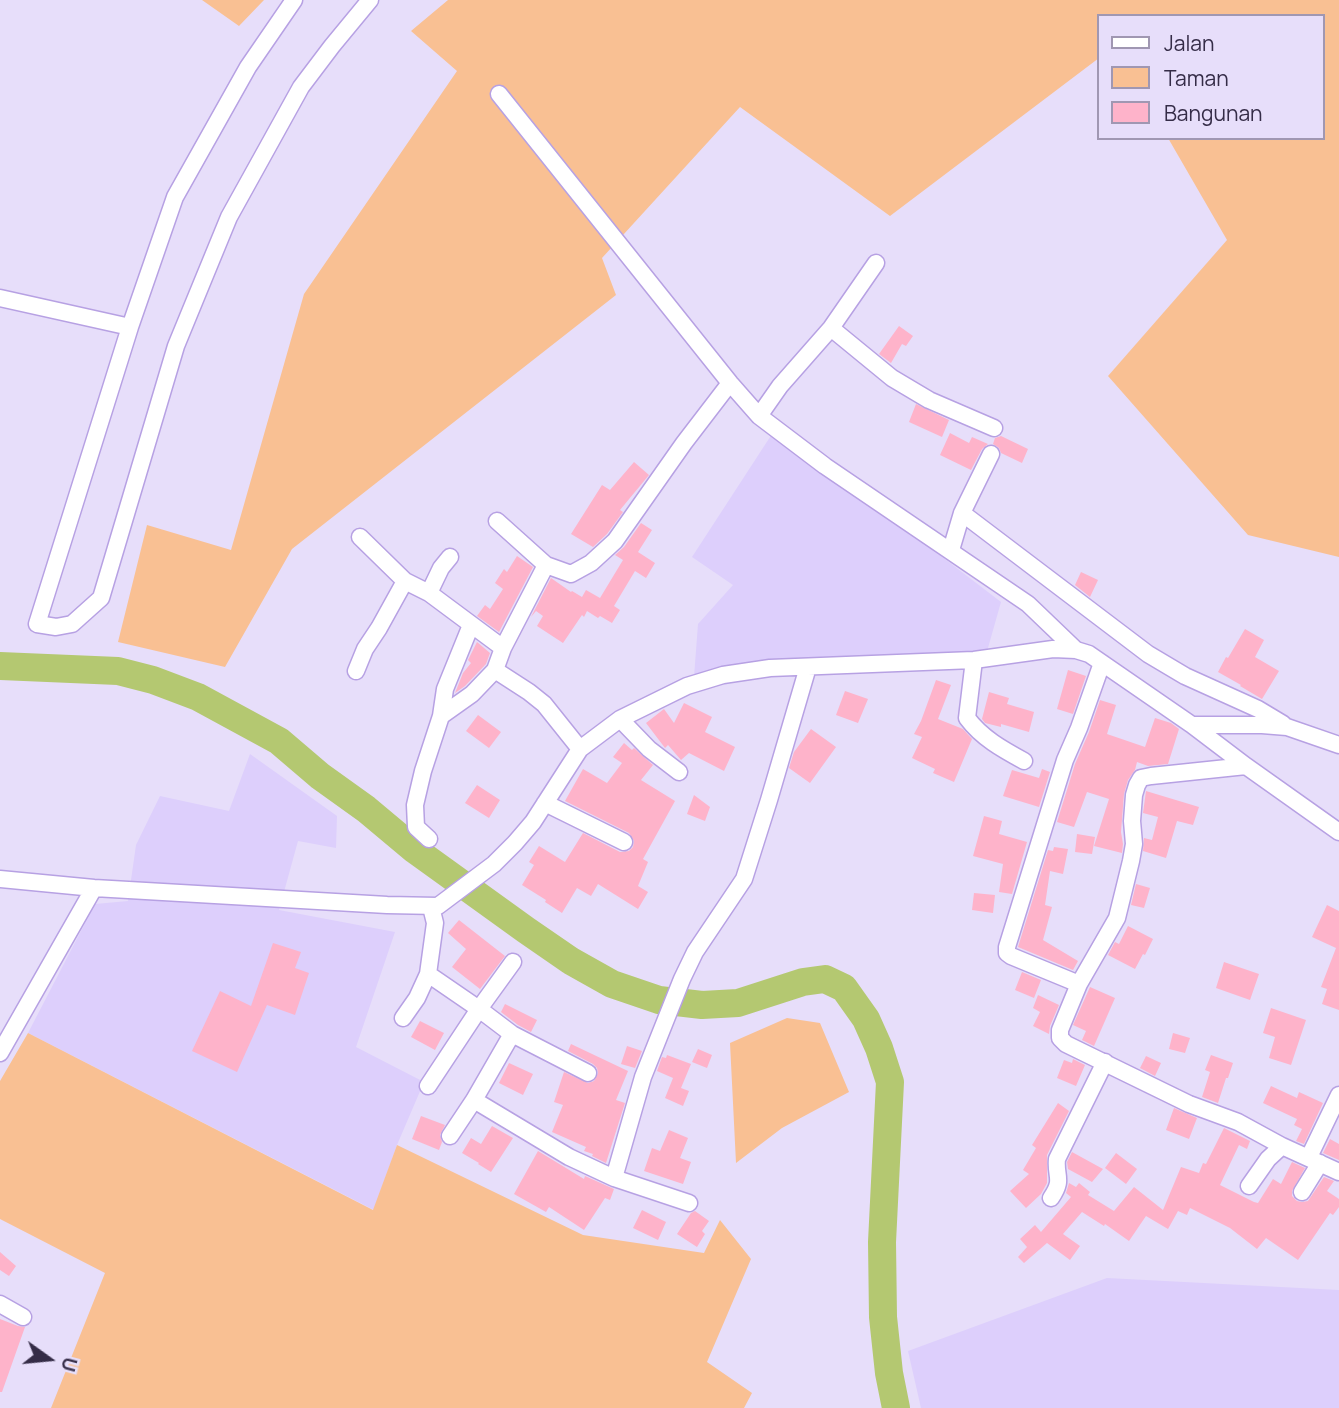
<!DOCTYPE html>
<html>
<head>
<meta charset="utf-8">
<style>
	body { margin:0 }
	#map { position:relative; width:1339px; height:1408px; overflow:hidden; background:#e7defa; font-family:Manrope,sans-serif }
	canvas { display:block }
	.legend { position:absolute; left:1097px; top:14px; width:228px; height:126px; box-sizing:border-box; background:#e7defa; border:2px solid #a097b2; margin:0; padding:9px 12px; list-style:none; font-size:21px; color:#352c47 }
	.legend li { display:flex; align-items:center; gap:14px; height:35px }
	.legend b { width:35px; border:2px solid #a097b2 }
	.north { position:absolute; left:14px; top:1324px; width:70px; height:70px; -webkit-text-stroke:5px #e7defa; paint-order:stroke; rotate:105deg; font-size:19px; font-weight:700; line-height:28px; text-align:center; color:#352c47 }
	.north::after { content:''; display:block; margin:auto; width:24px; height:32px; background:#352c47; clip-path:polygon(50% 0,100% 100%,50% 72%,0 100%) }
</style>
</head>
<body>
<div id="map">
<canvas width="1339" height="1408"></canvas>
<ul class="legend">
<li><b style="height:9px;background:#fff"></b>Jalan</li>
<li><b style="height:19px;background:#f9c093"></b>Taman</li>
<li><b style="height:19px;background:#feb3ca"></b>Bangunan</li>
</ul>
<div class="north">U</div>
</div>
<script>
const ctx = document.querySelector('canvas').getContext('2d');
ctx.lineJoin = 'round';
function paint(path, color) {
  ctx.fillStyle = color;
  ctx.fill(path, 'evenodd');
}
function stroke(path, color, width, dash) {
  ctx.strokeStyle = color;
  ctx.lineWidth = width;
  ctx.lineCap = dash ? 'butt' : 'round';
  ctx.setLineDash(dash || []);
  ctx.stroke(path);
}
paint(new Path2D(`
	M772 434 890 517 1001 602 984 662 924 670 829 662 694 677 698 624 733 585 692 557Z
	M250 754 337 816 336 848 298 841 279 910 395 932 356 1047 424 1082 397 1145 374 1210 28 1033 95 904 128 901 136 845 160 796 229 811Z
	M1107 1278 1339 1290V1408H921L908 1351Z`), '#ddcffc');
paint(new Path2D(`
	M202 0H264L239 26Z
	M448 0H1339V557L1248 535 1108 376 1227 240 1168 138H1323V16H1099V58L890 216 740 107 602 258 616 295 292 549 225 667 118 642 147 525 231 550 304 294 457 71 411 31Z
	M787 1018 820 1023 849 1092 782 1128 736 1163 730 1043Z
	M28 1033 373 1210 397 1145 583 1235 704 1253 720 1220 751 1259 707 1362 752 1393 744 1408H51L105 1273 0 1219V1081Z`), '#f9c093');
stroke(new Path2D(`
	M0 666 118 671 153 680 198 697 279 741 320 776 366 809 415 850 526 930 571 961 612 984 659 1000 702 1005 738 1003 803 982 825 979 844 988 866 1019 879 1048 890 1082 882 1242 883 1317 889 1373 896 1408`), '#b4c871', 28);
paint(new Path2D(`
	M899 326 913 336 906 346 902 344 891 363 879 354Z
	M916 404 949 420 942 437 909 422Z
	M950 433 969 443 972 437 988 444 982 449 971 470 940 455Z
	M1001 436 1028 449 1022 463 1001 453 999 448 993 444 995 438Z
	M634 462 649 475 620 510 623 512 607 534 593 547 571 534 602 485 610 490Z
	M641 523 652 530 638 552 655 563 646 578 635 571 614 606 620 610 612 623 600 616 598 618 587 611 584 617 582 615 563 643 537 626 543 616 536 611 531 617 551 578 571 592 572 591 582 597 586 590 600 598 623 560 615 555 624 547Z
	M517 556 533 567 499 632 477 616 485 605 490 609 503 589 495 583 504 569 507 572Z
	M1081 572 1098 580 1090 597 1075 585Z
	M1245 629 1264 640 1255 657 1279 671 1262 699 1240 686 1241 685 1218 672 1226 657 1228 658Z
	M477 642 490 653 486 664 465 686 455 693 463 673 471 663 468 660Z
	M1068 670 1086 676 1073 714 1057 709Z
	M936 680 951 685 938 719 963 729 972 739 954 782 933 773 935 769 912 758 922 737 914 734 921 721Z
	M845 691 868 699 858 723 836 715Z
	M989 692 1009 698 1007 704 1034 712 1029 732 1001 724V727L985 723 982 719Z
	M1100 700 1116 705 1107 734 1145 747 1155 718 1171 723 1179 729 1168 764 1148 766 1137 762 1135 770 1128 780 1124 794 1121 832 1123 844 1122 853 1094 846 1109 799 1087 792 1074 827 1057 822 1075 764 1089 732Z
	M684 703 712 717 705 732 735 747 724 771 689 753 681 760 668 745 665 748 646 723 664 709 674 723Z
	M478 715 501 732 489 748 466 731Z
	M811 729 836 747 810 783 789 768 794 752Z
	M624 743 632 750 634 748 653 765 641 780 675 801 643 859 648 862 638 886 648 892 638 909 598 884 591 896 577 888 562 913 545 902 546 900 522 885 534 865 529 862 539 846 565 862 583 833 620 852 629 851 633 847 634 841 629 833 565 801 583 769 607 783 622 763 613 757Z
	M1042 769 1050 772 1039 807 1003 796 1012 770 1039 778Z
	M477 785 500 800 489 818 465 803Z
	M1146 791 1199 807 1193 825 1177 821 1166 858 1143 851 1144 838 1152 840 1158 817 1143 813Z
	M694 795 710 807 705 821 687 814Z
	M984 816 1002 821 999 834 1027 842 1012 894 999 892 1003 864 973 856Z
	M1077 834 1095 837 1092 854 1075 852Z
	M1054 847 1068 849 1063 874 1050 871 1045 905 1052 907 1043 940 1078 961 1073 970 1018 947 1048 850 1053 851Z
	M1136 884 1150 888 1144 908 1131 905Z
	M974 893 995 895 993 913 972 910Z
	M1327 905 1339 911V1010L1322 1004 1327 989 1321 987 1336 948 1312 937Z
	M459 920 505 956 480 989 452 967 466 949 448 933Z
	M1128 926 1153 939 1145 955 1143 954 1135 969 1108 955 1115 942 1119 944Z
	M273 943 301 952 295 968 309 973 295 1015 267 1005 237 1072 192 1051 220 991 251 1006Z
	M1224 962 1259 974 1250 1000 1216 988Z
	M1022 972 1041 980 1034 998 1015 990Z
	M1090 987 1115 998 1094 1046 1082 1040 1086 1031 1073 1025Z
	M1038 995 1059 1005 1050 1026 1049 1034 1033 1026 1040 1012 1033 1008Z
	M505 1004 537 1020 531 1032 518 1025 501 1012Z
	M1271 1008 1306 1020 1291 1065 1269 1058 1275 1037 1263 1033Z
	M420 1021 444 1033 435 1050 411 1037Z
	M1173 1033 1190 1038 1185 1053 1169 1049Z
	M571 1044 628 1071 616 1100 625 1103 606 1163 592 1156 593 1154 584 1151 586 1147 552 1132 563 1105 554 1102 564 1072 588 1083 594 1081 598 1073 597 1068 593 1064 568 1051Z
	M627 1046 642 1051 635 1068 621 1064Z
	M698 1049 712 1055 707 1068 692 1062Z
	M667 1055 691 1064 681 1088 689 1091 683 1106 665 1098 673 1078 657 1071 662 1057 666 1058Z
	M1211 1055 1233 1063 1228 1078H1226L1218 1103 1202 1097 1210 1072 1205 1070Z
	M1146 1056 1161 1063 1155 1076 1140 1068Z
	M1073 1059 1085 1065 1076 1086 1057 1078 1064 1060 1072 1063Z
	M509 1063 533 1074 523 1095 499 1083Z
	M1271 1086 1297 1098 1299 1092 1323 1103 1304 1144 1296 1141 1302 1129 1294 1125 1297 1119 1263 1103Z
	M1058 1103 1069 1111 1047 1155V1183L1041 1194 1026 1208 1010 1191 1029 1174 1023 1170 1036 1148 1032 1145Z
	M1174 1108 1197 1118 1189 1139 1166 1130Z
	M421 1116 445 1125 440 1135 442 1142 439 1150 412 1139Z
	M492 1126 513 1138 491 1172 478 1164 479 1163 462 1153 471 1138 481 1144Z
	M1224 1128 1250 1141 1247 1149 1239 1145 1220 1185 1254 1202 1258 1203 1273 1179 1281 1184 1292 1162 1305 1168 1292 1191V1196L1297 1201 1302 1202 1308 1201 1324 1177 1334 1181 1327 1191 1339 1199V1207L1333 1215 1330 1213 1298 1260 1266 1238 1257 1249 1230 1228 1190 1208 1187 1215 1178 1211 1168 1229 1146 1216 1129 1241 1105 1224 1104 1226 1082 1212 1063 1234 1080 1246 1070 1260 1047 1243 1024 1263 1018 1257 1027 1247 1020 1239 1035 1225 1041 1232 1071 1197 1066 1193 1069 1183 1076 1187 1079 1183 1090 1192 1088 1195 1114 1211 1134 1187 1163 1210 1181 1167 1199 1173 1203 1163 1206 1164Z
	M669 1130 688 1138 680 1158 691 1162 683 1184 644 1171 652 1148 660 1151Z
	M1330 1139 1339 1144V1160L1323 1153Z
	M538 1151 584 1179 585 1176 614 1189 610 1200 605 1198 584 1230 549 1207 546 1212 514 1194Z
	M1072 1152 1103 1169 1092 1182 1068 1169 1067 1162Z
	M1116 1153 1137 1169 1126 1184 1105 1168Z
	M642 1210 666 1222 658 1240 633 1228Z
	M695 1211 709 1221 702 1231 705 1234 697 1247 677 1234 691 1213Z
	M0 1252 16 1266 9 1276 0 1270Z
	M0 1319 18 1326 25 1327 2 1392H0Z`), '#feb3ca');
const minor = new Path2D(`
	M294 0 248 67 175 197 130 327 37 624 56 627 72 624 101 598 176 346 229 217 301 87 332 46 370 0
	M499 94 730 383 759 416 825 466 1028 604 1076 650
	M0 298 130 327
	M831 328 892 378 929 400 994 428
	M759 416 780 386 831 328 876 263
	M962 513 1148 654 1185 676 1258 709 1283 724
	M497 521 546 565 571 574 591 563 615 541 684 443 730 383
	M360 537 405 581 429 593 503 648
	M951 550 962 513 991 454
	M429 593 441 568 450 557
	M974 660 967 718C982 738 1002 749 1024 761
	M495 670 529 692 544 704 580 749
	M356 671 365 649 379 628 405 581
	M441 716 445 689 471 625
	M620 719 649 749 679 772
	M1192 725 1246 766 1339 832
	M1246 766 1151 776 1141 778 1137 785 1134 795 1132 821 1134 844 1131 861 1117 918 1079 984 1060 1030V1038L1066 1044 1189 1104 1238 1122 1282 1146 1339 1172
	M545 803 624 842
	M429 839 416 827 415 805 423 771 441 716 472 694 495 670 503 648 546 565
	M0 879 94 888 387 905 438 906 494 864 515 843 533 822 580 749 620 719 687 686 723 675 770 668 974 660 1053 649 1076 650 1089 654 1192 725H1262L1287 727 1339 745
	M428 974 479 1009 512 1034 588 1073
	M1079 984 1011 956 1007 953V947L1065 760 1079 728 1102 663
	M403 1018 417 998 428 974 435 923 431 907
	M0 1053 94 888
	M428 1086 479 1009 513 962
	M474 1100 569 1157 614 1178 689 1203
	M450 1136 474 1100 512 1034
	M1309 1157 1339 1095
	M614 1178 643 1077 682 979 695 952 744 879 769 800 808 667
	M1249 1186 1268 1159 1282 1146
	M1302 1192 1320 1163
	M1051 1198C1064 1179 1055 1177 1057 1159L1105 1062
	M0 1304 23 1317`);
stroke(minor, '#b7a1e3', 19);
stroke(minor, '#fff', 16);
</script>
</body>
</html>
